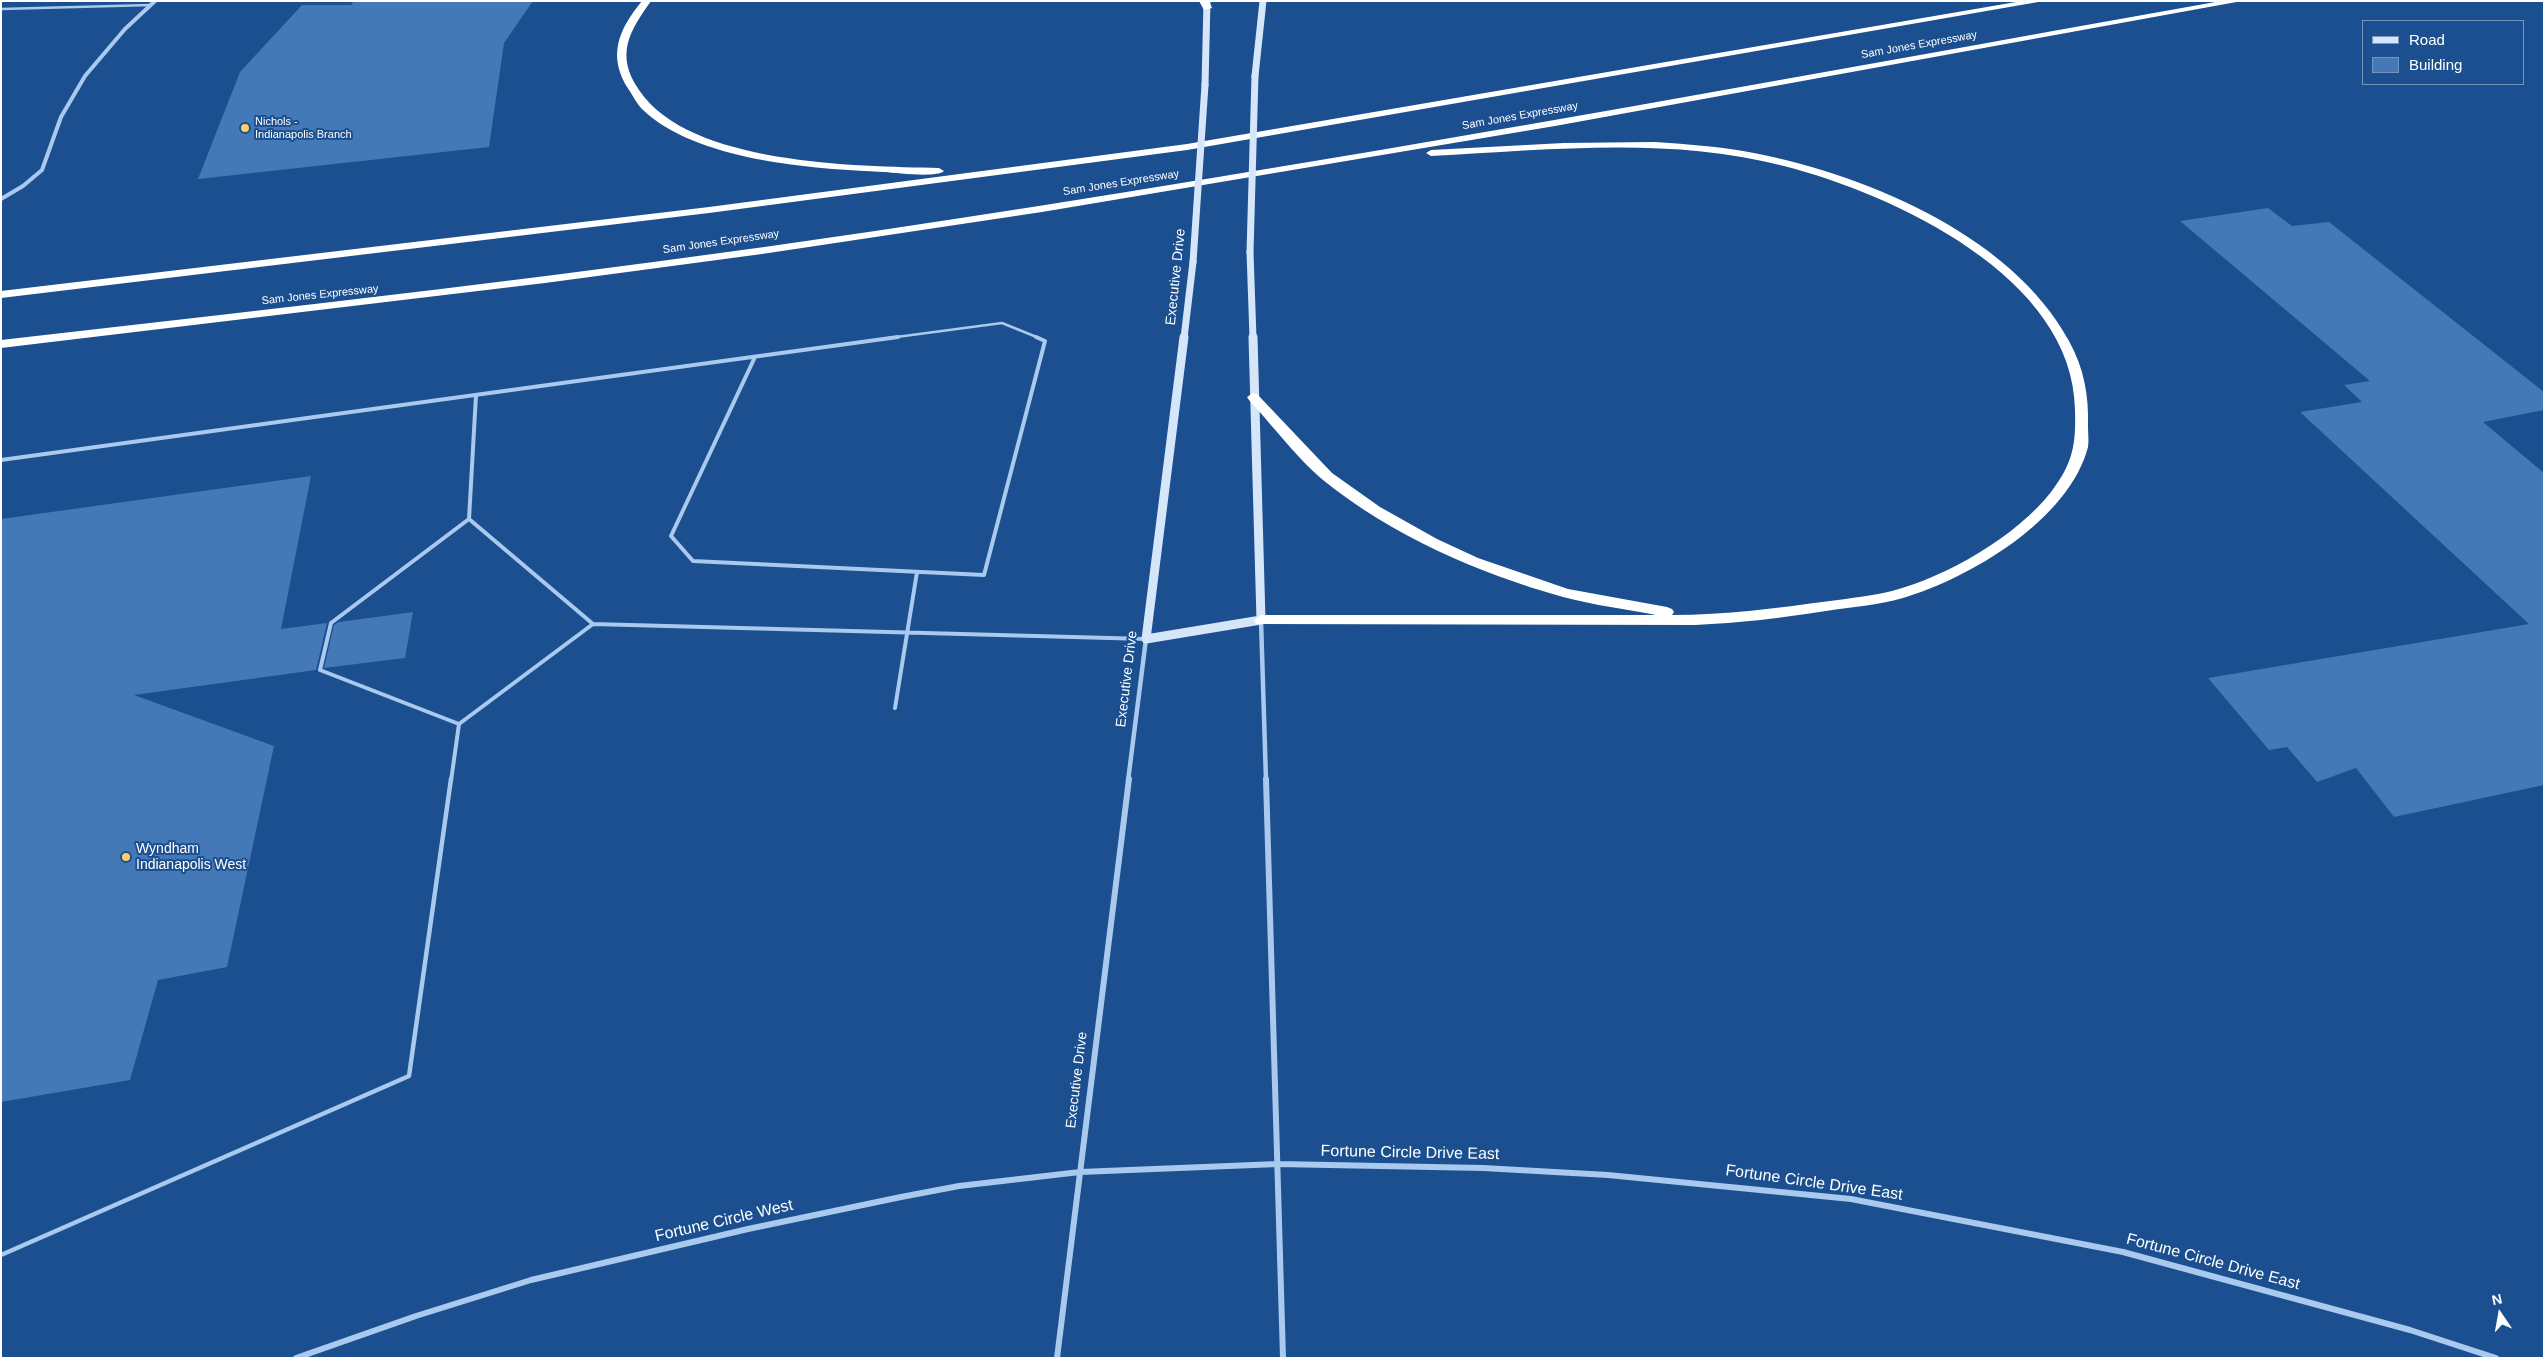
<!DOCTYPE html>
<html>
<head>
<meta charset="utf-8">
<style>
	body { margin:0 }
	#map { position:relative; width:2545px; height:1359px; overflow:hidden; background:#1b4f8f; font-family:Arial,sans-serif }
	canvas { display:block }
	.frame { position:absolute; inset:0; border:2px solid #fff; pointer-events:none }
	.legend { position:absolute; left:2362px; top:20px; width:162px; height:65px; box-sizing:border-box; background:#1b4f8f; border:1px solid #7695bc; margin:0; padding:6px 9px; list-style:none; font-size:15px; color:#fff }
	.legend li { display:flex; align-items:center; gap:10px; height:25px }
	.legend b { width:25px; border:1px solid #7695bc }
	.north { position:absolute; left:2475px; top:1289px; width:50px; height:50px; -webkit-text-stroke:4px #1b4f8f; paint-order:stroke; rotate:348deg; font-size:14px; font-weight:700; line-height:20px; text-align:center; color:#fff }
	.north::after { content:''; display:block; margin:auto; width:18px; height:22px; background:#fff; clip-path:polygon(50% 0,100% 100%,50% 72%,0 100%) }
</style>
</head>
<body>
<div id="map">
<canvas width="2545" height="1359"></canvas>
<div class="frame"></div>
<ul class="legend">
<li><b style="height:6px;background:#d6e6fa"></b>Road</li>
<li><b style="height:14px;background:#4478b7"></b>Building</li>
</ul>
<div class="north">N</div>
</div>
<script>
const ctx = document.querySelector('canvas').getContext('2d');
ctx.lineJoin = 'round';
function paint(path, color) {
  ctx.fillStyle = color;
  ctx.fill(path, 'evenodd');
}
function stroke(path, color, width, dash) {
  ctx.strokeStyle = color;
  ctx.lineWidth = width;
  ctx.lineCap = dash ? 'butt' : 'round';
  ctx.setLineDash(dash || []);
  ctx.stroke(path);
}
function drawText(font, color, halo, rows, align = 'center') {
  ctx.font = font + ' Arial,sans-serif';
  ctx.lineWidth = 4;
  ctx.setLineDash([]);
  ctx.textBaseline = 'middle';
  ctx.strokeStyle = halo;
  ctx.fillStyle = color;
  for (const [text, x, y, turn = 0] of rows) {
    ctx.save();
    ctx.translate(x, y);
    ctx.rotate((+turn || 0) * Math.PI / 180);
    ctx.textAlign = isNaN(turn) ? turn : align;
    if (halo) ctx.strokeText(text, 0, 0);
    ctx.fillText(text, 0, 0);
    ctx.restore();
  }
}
paint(new Path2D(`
	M354 1H533L504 43 489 147 198 179 240 72 302 5H351Z
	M2268 208 2292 226 2329 222 2544 392V410L2483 422 2544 473V785L2394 817 2356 768 2317 782 2287 747 2269 750 2208 678 2529 624 2300 412 2362 402 2344 385 2370 381 2180 221Z
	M311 476 281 629 327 623 316 670 134 695 274 746 227 967 158 980 130 1080 1 1102V519Z
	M413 612 405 658 324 668 334 625 339 622Z`), '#4478b7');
stroke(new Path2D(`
	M1 9 151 5
	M889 338 1002 323 1039 338`), '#a9c9ee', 2.5);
stroke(new Path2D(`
	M755 357 671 536 693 561 984 575 1045 341 1036 337
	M1 460 898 337
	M593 624 1146 639
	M895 708 917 572
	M459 724 320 670 331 623 469 519
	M451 781 459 724 593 624 469 519 476 395`), '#a9c9ee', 4);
stroke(new Path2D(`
	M1 1255 409 1076 451 779`), '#a9c9ee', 4.5);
stroke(new Path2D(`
	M1 199 23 186 42 170 61 117 85 76 125 29 155 1`), '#a9c9ee', 4);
stroke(new Path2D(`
	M1261 620 1266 781
	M1128 781 1146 639`), '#a9c9ee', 4.5);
stroke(new Path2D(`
	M1266 779 1283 1358
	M296 1358 416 1316 531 1280 748 1229 901 1197 959 1186 1080 1172 1278 1164 1483 1168 1608 1175 1851 1199 2123 1252 2410 1330 2496 1358
	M1057 1358 1129 779`), '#a9c9ee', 6);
stroke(new Path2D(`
	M1255 76 1263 1
	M1205 85 1207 1
	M1250 252 1253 338
	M1184 338 1193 262`), '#d6e6fa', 7);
stroke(new Path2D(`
	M1184 337 1146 639 1261 620 1253 337`), '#d6e6fa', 9);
paint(new Path2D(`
	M642 1H651C629 32 615 55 639 90 689 165 856 166 939 168L944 171C937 178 896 173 885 172 814 169 695 161 642 109 637 104 633 96 629 90 607 57 618 30 642 1Z
	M1199 1H1209L1212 8 1204 10Z
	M2022 1H2044L1187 150 709 213 1 298V291L709 207 1187 144Z
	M2221 1H2242L1555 126 1042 212 762 254 545 283 1 348V340C293 307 585 274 875 231 1325 164 1773 81 2221 1Z
	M1655 142C1684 144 1714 146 1743 151 1858 171 2011 233 2069 341 2084 368 2089 396 2088 426 2088 433 2089 441 2088 447 2069 520 1970 578 1903 598 1878 605 1852 607 1826 611 1782 618 1739 623 1695 625L1256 624 1254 620 1261 615H1656C1625 609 1593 605 1563 597 1478 573 1392 536 1323 480 1299 460 1271 424 1249 400L1247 397 1253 393 1257 394 1332 473 1380 507 1437 539 1478 558 1568 589 1667 607 1672 609 1674 612 1672 615C1726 615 1777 608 1830 601 1851 598 1872 596 1892 591 1946 577 2017 536 2051 492 2073 463 2076 445 2075 410 2074 277 1893 194 1784 166 1669 136 1548 150 1431 156L1426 153 1431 150 1564 143Z`), '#fff');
stroke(new Path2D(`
	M1250 252 1255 76
	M1193 262 1205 85`), '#d6e6fa', 7);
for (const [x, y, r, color] of [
	[245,128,5,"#ffd166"],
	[126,857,5,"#ffd166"]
]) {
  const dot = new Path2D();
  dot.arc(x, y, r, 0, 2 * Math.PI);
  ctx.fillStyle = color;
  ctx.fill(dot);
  stroke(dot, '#1b4f8f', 2);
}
drawText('11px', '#fff', '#1b4f8f', [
	["Sam Jones Expressway",1919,45,-10],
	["Sam Jones Expressway",1520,116,-10],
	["Sam Jones Expressway",1121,183,-9],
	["Sam Jones Expressway",721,242,-8],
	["Sam Jones Expressway",320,295,-6]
]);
drawText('11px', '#fff', '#1b4f8f', [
	["Nichols -",255,122],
	["Indianapolis Branch",255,135]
], 'left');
drawText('14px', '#fff', '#1b4f8f', [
	["Executive Drive",1176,277,-84],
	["Executive Drive",1127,679,-83],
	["Executive Drive",1077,1080,-83]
]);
drawText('14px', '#fff', '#1b4f8f', [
	["Wyndham",136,849],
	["Indianapolis West",136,865]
], 'left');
drawText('16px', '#fff', '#1b4f8f', [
	["Fortune Circle Drive East",1410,1153,1],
	["Fortune Circle Drive East",1814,1183,8],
	["Fortune Circle West",724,1221,-13],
	["Fortune Circle Drive East",2213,1262,15]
]);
</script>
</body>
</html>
